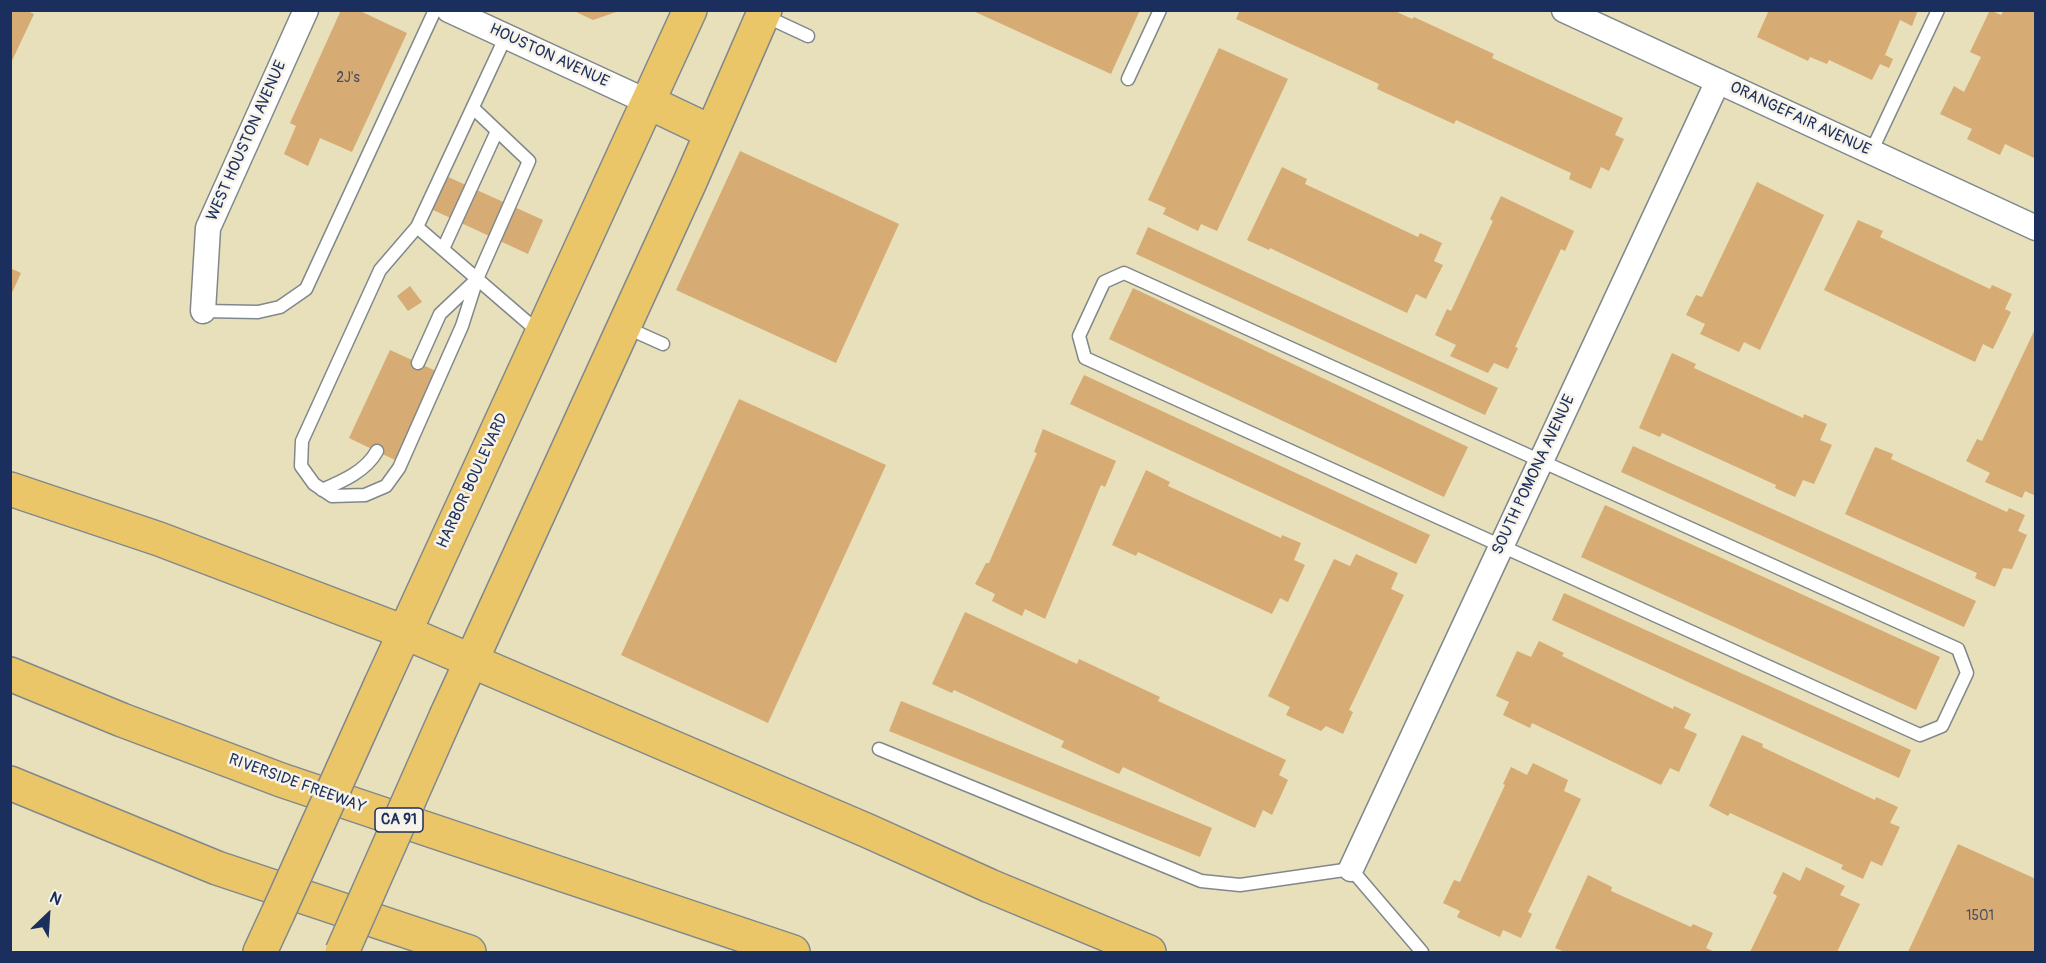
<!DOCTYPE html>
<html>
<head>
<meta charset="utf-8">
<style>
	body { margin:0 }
	#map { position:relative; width:2046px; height:963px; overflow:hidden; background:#e7e0ba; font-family:Pangolin,sans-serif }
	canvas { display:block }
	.frame { position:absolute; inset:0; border:12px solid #1b2f5e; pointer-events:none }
	.north { position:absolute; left:18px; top:885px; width:60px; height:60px; -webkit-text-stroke:4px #f7f3e8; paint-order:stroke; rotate:25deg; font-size:16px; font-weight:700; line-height:24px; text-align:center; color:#1b2f5e }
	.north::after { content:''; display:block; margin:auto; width:21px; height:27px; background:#1b2f5e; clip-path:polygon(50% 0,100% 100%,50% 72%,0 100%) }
</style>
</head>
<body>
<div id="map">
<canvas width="2046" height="963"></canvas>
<div class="frame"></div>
<div class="north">N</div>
</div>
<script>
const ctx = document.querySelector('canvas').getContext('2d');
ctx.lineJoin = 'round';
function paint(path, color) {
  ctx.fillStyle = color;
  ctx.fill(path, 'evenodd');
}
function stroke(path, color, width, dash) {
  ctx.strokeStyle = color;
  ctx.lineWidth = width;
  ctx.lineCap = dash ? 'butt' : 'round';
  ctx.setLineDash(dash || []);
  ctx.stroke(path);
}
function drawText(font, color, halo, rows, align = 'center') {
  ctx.font = font + ' Pangolin,sans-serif';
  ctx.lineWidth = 5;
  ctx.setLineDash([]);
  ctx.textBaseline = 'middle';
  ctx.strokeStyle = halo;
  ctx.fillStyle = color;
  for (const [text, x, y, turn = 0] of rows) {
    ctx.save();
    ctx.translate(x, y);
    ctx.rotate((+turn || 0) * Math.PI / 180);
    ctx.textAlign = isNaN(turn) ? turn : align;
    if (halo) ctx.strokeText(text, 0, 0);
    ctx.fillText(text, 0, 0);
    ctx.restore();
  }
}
paint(new Path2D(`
	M10 10H25L34 14 10 65Z
	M341 10H358L407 33 352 152 320 138 308 166 284 154 296 126 290 123Z
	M572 10H619V11L593 20Z
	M971 10H1140L1111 74Z
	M1240 10H1393L1412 19 1414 17 1494 54 1492 58 1623 118 1615 135 1624 139 1609 171 1601 167 1591 189 1569 179 1571 173 1456 120 1454 124 1377 89 1379 84 1236 19Z
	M1769 10H1918L1912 26 1900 20 1885 55 1893 59 1889 68 1880 64 1872 80 1829 60 1827 64 1810 57 1808 61 1757 37Z
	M1990 10 2001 15 2004 10H2036V159L2005 144 2000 155 1967 139 1972 129 1940 114 1954 86 1964 92 1981 57 1970 52Z
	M1219 48 1288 79 1217 231 1201 224 1198 231 1163 214 1166 208 1148 200Z
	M740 151 899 224 836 363 676 290Z
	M1282 167 1307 179 1305 184 1418 237 1420 233 1442 243 1434 261 1443 265 1426 299 1416 294 1407 313 1270 248 1269 250 1247 240Z
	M446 176 543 220 528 254 431 209Z
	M1757 182 1824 215 1760 350 1744 342 1739 352 1700 334 1705 324 1686 315 1696 295 1702 297Z
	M1501 196 1574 231 1565 251 1561 249 1515 347 1518 348 1508 369 1494 363 1488 373 1450 356 1456 345 1435 335 1447 309 1451 311 1493 221 1490 219Z
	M1858 220 1883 231 1880 237 1990 289 1992 285 2012 294 2005 309 2011 312 1993 349 1983 344 1975 362 1824 290Z
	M1148 227 1498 388 1485 415 1136 254Z
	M10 268 21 273 10 297Z
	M410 286 422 302 408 311 397 296Z
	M1133 288 1468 447 1444 497 1109 339Z
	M2036 327V496L2025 491 2022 498 1985 482 1990 473 1966 461 1977 439 1982 441Z
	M390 350 436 371 395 460 349 438Z
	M1672 353 1696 364 1694 368 1803 418 1804 414 1827 424 1820 440 1832 445 1814 484 1803 480 1795 497 1775 488 1776 485 1662 433 1660 437 1639 428Z
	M1084 375 1430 535 1416 564 1070 404Z
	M739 399 886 465 768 723 621 655Z
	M1043 429 1116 461 1105 487 1101 485 1045 619 1025 609 1022 616 992 601 995 594 975 584 986 563H989L1037 453 1034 452Z
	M1633 446 1976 601 1964 627 1621 472Z
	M1875 447 1893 454 1891 459 2007 512 2009 508 2025 515 2018 531 2027 535 2012 569 2003 568 1995 587 1975 578 1977 573 1845 514Z
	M1146 470 1170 482 1168 486 1281 538 1282 535 1301 543 1294 560 1305 565 1288 602 1280 598 1272 614 1138 552 1136 556 1112 545Z
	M1605 505 1940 657 1916 710 1581 557Z
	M1356 554 1398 573 1391 589 1404 595 1349 710 1353 712 1343 734 1326 726 1321 731 1286 715 1290 707 1268 696 1334 559 1350 566Z
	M1564 593 1911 750 1899 778 1552 620Z
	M965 612 1077 664 1079 659 1160 697 1158 701 1286 760 1279 775 1288 780 1272 815 1263 810 1255 828 1123 767 1119 774 1061 747 1064 741 954 690 952 693 932 684Z
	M1539 641 1564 653 1562 656 1673 709 1674 706 1691 714 1684 728 1697 734 1679 772 1670 768 1661 785 1532 723 1530 728 1503 715 1509 702 1496 696 1517 651 1531 657Z
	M901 701 1212 828 1200 857 889 731Z
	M1742 735 1763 744 1762 747 1875 800 1876 797 1898 807 1890 823 1900 827 1882 866 1871 861 1863 879 1841 869 1843 865 1730 813 1728 816 1709 806Z
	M1533 763 1568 780 1564 791 1581 799 1528 912 1532 914 1521 938 1503 930 1500 937 1457 917 1460 911 1443 903 1454 880 1460 882 1505 785 1503 784 1511 767 1527 775Z
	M1958 844 2036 879V952H1908Z
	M1806 867 1845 886 1840 895 1860 904 1837 952H1750L1777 896 1773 893 1783 872 1800 881Z
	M1588 875 1612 887 1611 891 1691 927 1693 924 1713 933 1706 948 1715 952H1565L1555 948Z`), '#d6ab74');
const service = new Path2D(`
	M765 16 808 36
	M506 36 417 227 541 334
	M1128 79 1160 10
	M1871 152 1938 10
	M417 227 380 270 302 441 301 466 314 484 332 496 365 495 386 486 399 468 462 326 477 279 529 161 473 108
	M443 249 497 131
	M1124 273 1958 649 1967 673 1942 726 1920 735 1085 358 1079 336 1104 282Z
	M203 311 258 312 280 307 306 289 435 10
	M625 327 663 344
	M418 363 440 314 476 280
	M322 490C343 481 366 471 377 451
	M879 749 1201 881 1240 885 1351 869 1422 952`);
const minor = new Path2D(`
	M449 10 648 102
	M1564 10 2036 228
	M203 311 208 228 306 10
	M1351 869 1718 81`);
const primary = new Path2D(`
	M648 102 711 132
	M381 684 690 10
	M447 714 690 182 765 10
	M260 952 278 913`);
const motorway = new Path2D(`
	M10 489 159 539 404 632 868 831 990 886 1149 952
	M10 674 122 720 281 780 793 952
	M10 783 217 868 469 952`);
stroke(service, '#81888c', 15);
stroke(minor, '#81888c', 27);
stroke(primary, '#81888c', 36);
stroke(motorway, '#81888c', 36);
stroke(service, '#fff', 12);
stroke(minor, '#fff', 24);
stroke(primary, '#ebc669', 33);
stroke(motorway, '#ebc669', 33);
const primaryBridge = new Path2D(`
	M278 913 381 684
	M342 952 447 714`);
stroke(primaryBridge, '#81888c', 36, []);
stroke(primaryBridge, '#ebc669', 33);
drawText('14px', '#4a4e64', null, [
	["2J's",348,78],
	["1501",1980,916]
]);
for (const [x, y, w] of [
	[399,820,48]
]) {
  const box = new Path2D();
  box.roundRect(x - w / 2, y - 12, w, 24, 4.5);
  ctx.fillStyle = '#f7f3e8';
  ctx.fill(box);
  stroke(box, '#1b2f5e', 1.5);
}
drawText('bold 15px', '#1b2f5e', null, [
	["CA 91",399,820]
]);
drawText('16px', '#1b2f5e', '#f7f3e8', [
	["HOUSTON AVENUE",549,56,25],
	["ORANGEFAIR AVENUE",1800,119,25],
	["WEST HOUSTON AVENUE",247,141,-66],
	["SOUTH POMONA AVENUE",1534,475,-65],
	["HARBOR BOULEVARD",473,481,-65],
	["RIVERSIDE FREEWAY",297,784,20]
]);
</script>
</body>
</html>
